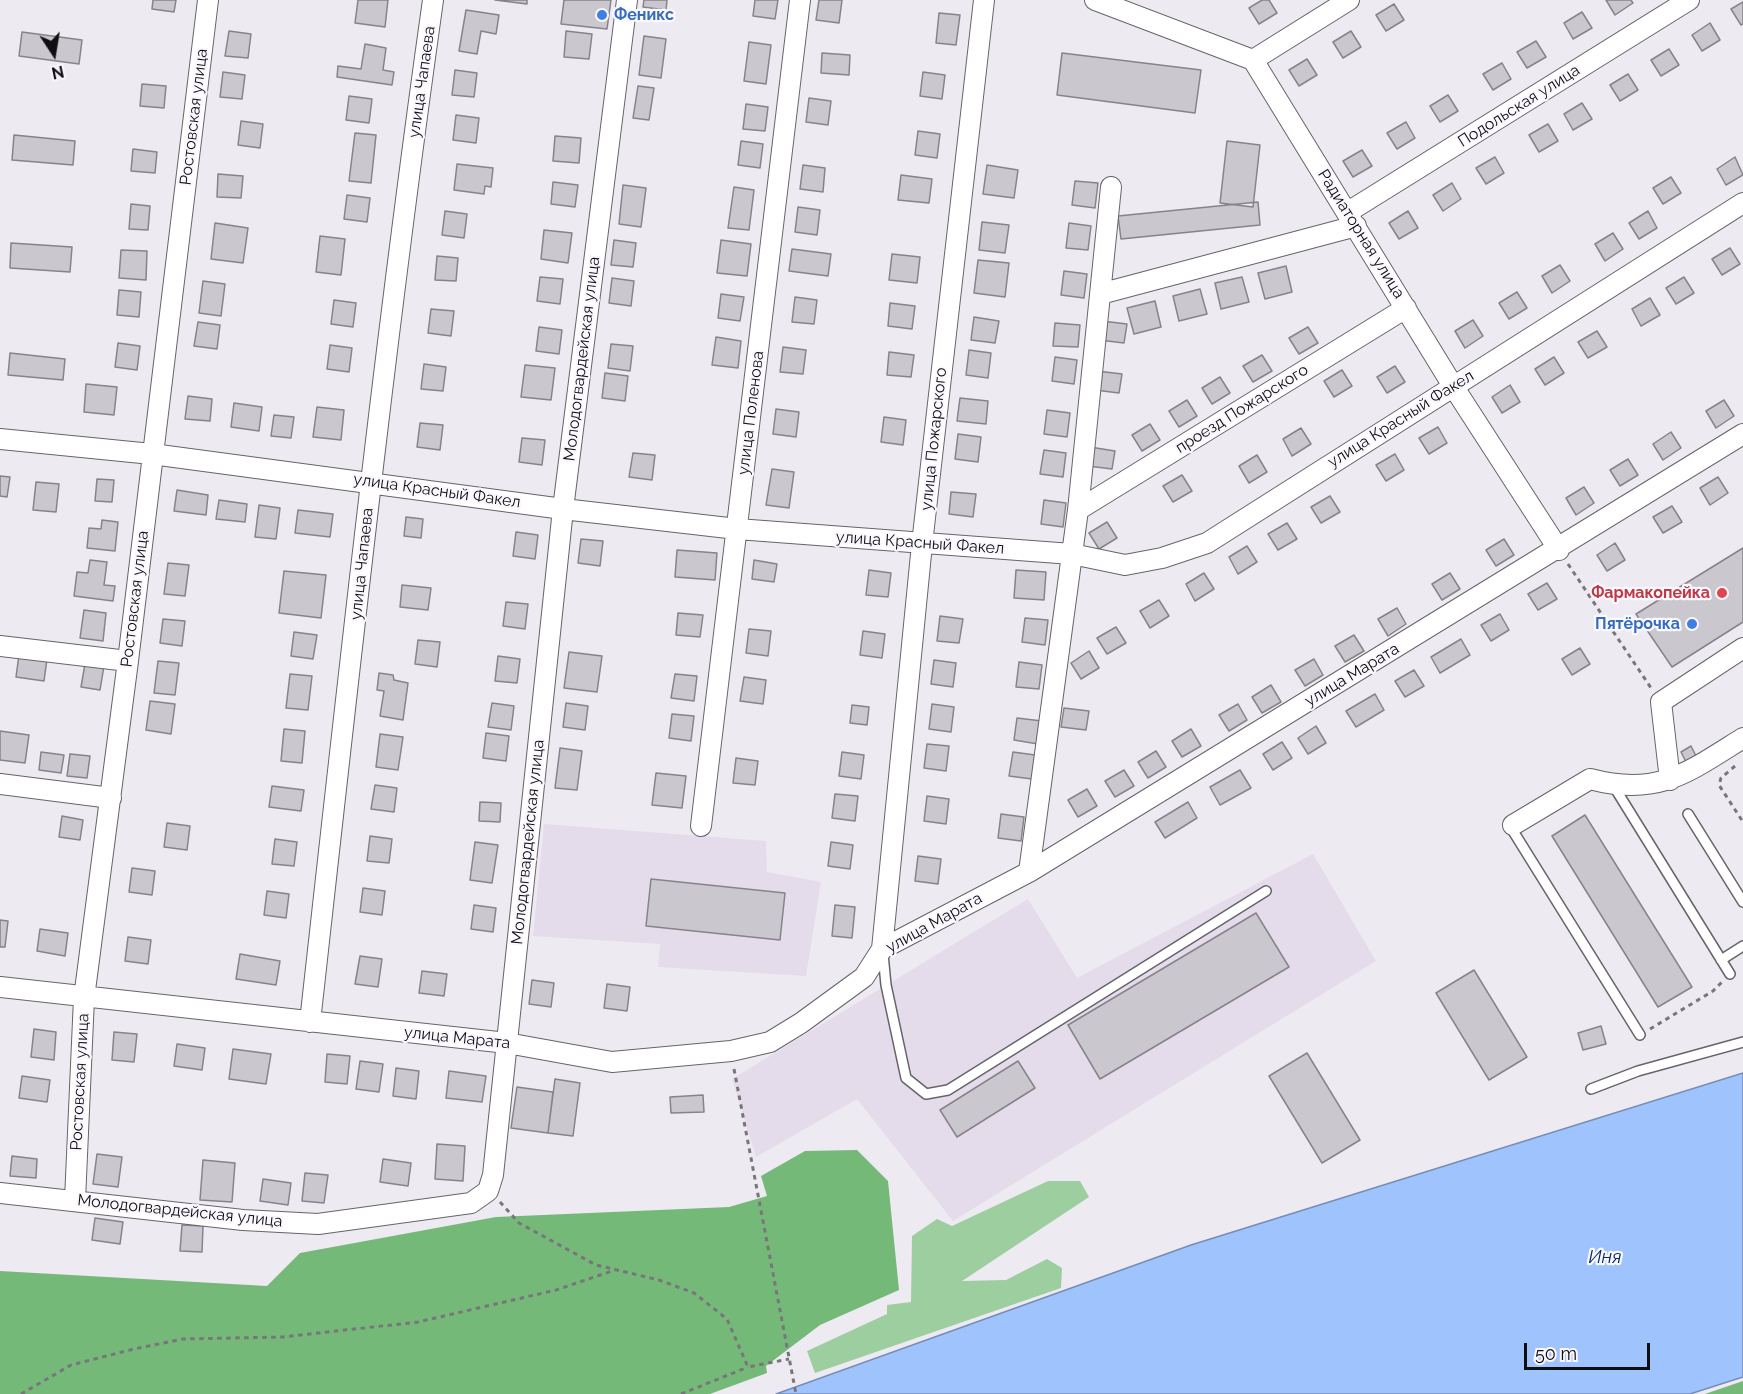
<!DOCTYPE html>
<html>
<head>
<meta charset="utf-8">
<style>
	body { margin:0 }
	#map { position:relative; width:1743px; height:1394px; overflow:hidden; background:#eeeaf2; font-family:Raleway,sans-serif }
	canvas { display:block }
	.north { position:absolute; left:24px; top:24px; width:60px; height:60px; -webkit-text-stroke:4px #fbf7ff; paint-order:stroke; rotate:168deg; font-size:16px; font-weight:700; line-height:24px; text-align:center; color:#100e11 }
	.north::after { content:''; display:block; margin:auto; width:21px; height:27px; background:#100e11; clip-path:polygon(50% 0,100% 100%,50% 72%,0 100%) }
	.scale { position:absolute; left:1524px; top:1343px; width:126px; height:27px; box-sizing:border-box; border:3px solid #100e11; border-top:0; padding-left:8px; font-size:18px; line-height:21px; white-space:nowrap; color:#100e11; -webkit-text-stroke:4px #fbf7ff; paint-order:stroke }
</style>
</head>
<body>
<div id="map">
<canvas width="1743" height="1394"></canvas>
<div class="north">N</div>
<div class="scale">50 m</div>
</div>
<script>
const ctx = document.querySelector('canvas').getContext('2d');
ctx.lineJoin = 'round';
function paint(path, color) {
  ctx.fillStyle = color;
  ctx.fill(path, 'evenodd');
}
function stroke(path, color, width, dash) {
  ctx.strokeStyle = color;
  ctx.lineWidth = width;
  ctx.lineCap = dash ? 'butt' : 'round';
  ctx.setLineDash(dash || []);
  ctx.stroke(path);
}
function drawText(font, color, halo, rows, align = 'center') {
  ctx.font = font + ' Raleway,sans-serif';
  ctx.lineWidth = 4.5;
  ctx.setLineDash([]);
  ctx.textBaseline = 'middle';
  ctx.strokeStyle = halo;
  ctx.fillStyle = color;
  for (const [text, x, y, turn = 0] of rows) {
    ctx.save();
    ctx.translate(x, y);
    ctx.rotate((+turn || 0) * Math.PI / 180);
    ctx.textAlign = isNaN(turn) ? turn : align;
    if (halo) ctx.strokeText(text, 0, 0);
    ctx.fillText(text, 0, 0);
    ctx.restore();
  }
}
paint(new Path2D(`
	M544 824 766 841 767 872 821 882 806 976 658 967 660 944 533 936Z
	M1313 854 1376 961 953 1221 857 1099 756 1157 732 1079 1028 899 1077 978Z`), '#e4dcea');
paint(new Path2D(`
	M1048 1181H1080L1089 1197 962 1281 1006 1280 1047 1259 1062 1268 1061 1288 815 1373 807 1351 887 1314V1305L911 1302 912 1236 937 1219 952 1226Z`), '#9dce9f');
paint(new Path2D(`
	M857 1150 888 1181 899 1290 820 1325 766 1366 767 1373 710 1394H0V1271L267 1286 300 1253 496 1217 729 1207 767 1196 761 1176 805 1151Z
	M1743 1381V1394H1705Z`), '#75b979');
const water = new Path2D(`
	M1743 1073V1377L1690 1394H776L1191 1245Z`);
paint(water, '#9fc3fd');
stroke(water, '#748db6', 1.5);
const building = new Path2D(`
	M153 0H176L174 12 152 9Z
	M358 0H388L385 27 355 23Z
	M495 0H527V4Z
	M564 0H611L607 29 561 24Z
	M644 0H667L666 10 643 7Z
	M755 0H778L775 19 753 16Z
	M819 0H842L839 23 816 20Z
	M1262 0H1269L1277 13 1259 24 1249 8Z
	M1606 0H1631L1633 3 1615 15Z
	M1743 2V24L1741 25 1731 9Z
	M1394 4 1404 20 1386 31 1376 15Z
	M466 10 499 15 496 34 481 31 477 54 459 51Z
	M1582 12 1592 28 1573 39 1564 23Z
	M939 13 960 15 956 45 936 43Z
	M1710 23 1720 40 1702 51 1692 35Z
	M229 31 251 34 248 58 225 56Z
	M566 31 592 34 589 59 564 57Z
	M1351 31 1361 47 1343 58 1333 42Z
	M22 32 82 40 79 64 19 56Z
	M644 36 666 39 661 78 639 75Z
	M1536 41 1546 57 1527 68 1517 52Z
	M749 42 771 45 766 84 744 81Z
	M365 44 386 48 383 70 394 72 392 85 337 77 338 66 361 69Z
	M1669 49 1679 65 1661 76 1651 60Z
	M822 53 850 55 849 75 821 73Z
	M1062 53 1201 70 1195 113 1057 95Z
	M1307 59 1317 75 1299 86 1289 70Z
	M1502 63 1511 79 1493 90 1483 74Z
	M455 70 477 73 474 97 452 95Z
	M223 72 245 75 242 99 220 97Z
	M923 72 945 75 942 99 920 96Z
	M1628 74 1638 90 1620 101 1610 85Z
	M142 84 166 86 164 108 140 106Z
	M638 86 654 88 649 120 633 118Z
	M1448 95 1458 111 1440 122 1430 106Z
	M349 96 372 99 369 123 346 120Z
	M809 98 831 101 828 125 806 122Z
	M1582 103 1592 119 1573 130 1564 114Z
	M746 104 768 107 765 131 743 129Z
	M456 115 479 118 476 143 453 140Z
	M241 121 263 124 260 148 238 145Z
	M1406 122 1415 138 1397 149 1387 133Z
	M1548 124 1558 141 1539 152 1529 135Z
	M918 131 940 134 937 158 915 155Z
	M355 133 376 135 371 183 349 181Z
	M14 135 75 141 73 165 12 160Z
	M555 136 581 138 579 163 553 161Z
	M741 141 763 144 760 168 738 165Z
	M1227 141 1260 145 1253 207 1220 203Z
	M133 149 157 152 155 173 131 171Z
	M1362 150 1372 166 1353 177 1343 161Z
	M1495 157 1504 173 1486 184 1476 168Z
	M1735 157 1743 175 1726 185 1717 169Z
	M457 164 493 168 491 187 485 186 484 194 454 190Z
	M803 165 825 168 823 192 800 189Z
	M987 165 1018 170 1014 198 983 194Z
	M218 174 243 176 241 198 217 197Z
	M901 175 932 179 929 203 898 200Z
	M1671 177 1681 193 1663 204 1653 188Z
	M1075 181 1098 183 1095 208 1072 205Z
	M553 182 578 185 575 207 551 204Z
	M1452 183 1461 199 1443 211 1433 195Z
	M623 185 646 188 641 227 619 224Z
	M734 187 754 190 749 230 728 228Z
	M347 195 370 198 367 222 344 219Z
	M1258 202 1260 225 1121 239 1118 216Z
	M131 204 150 206 148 230 129 229Z
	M798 207 820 210 817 235 795 232Z
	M445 211 467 214 464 238 442 235Z
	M1408 211 1418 228 1399 239 1389 223Z
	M1648 211 1657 228 1639 239 1629 223Z
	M982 222 1009 225 1005 253 979 250Z
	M215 223 248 228 243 263 211 259Z
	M1069 223 1091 226 1088 250 1066 248Z
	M544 230 572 233 568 263 541 259Z
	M1613 233 1623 249 1605 261 1595 244Z
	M320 236 345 239 341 275 316 272Z
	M614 240 636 243 633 267 611 265Z
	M721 240 751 244 747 276 717 273Z
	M11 243 72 247 70 272 10 268Z
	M1730 248 1740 264 1722 275 1712 259Z
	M792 249 831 254 828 276 789 271Z
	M121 250 147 251 146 280 119 278Z
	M892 254 920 257 917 283 889 280Z
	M437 256 458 258 456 281 435 280Z
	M978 260 1009 263 1005 297 974 293Z
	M1560 265 1570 281 1552 293 1542 276Z
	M1286 266 1292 292 1265 299 1258 273Z
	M1064 271 1087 274 1084 298 1061 295Z
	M540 277 563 279 560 304 537 301Z
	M1242 277 1249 302 1221 309 1215 283Z
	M1684 277 1694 293 1676 304 1666 288Z
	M612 278 634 281 631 306 609 303Z
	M203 281 225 284 221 316 199 313Z
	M1200 289 1207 314 1179 321 1173 296Z
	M119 290 141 292 139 317 117 315Z
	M1517 292 1527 308 1509 319 1499 303Z
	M721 294 744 297 740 321 718 318Z
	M795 297 817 300 814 324 792 322Z
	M1650 298 1660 315 1641 326 1632 309Z
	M334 300 356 303 353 327 331 324Z
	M1155 301 1161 327 1134 334 1127 308Z
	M890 303 915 306 912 329 888 326Z
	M431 309 454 311 451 336 428 333Z
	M974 317 999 321 995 343 971 340Z
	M1473 320 1483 336 1465 348 1455 331Z
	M1102 321 1127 324 1124 343 1099 340Z
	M198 322 220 325 217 349 194 346Z
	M1055 323 1080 325 1078 347 1053 346Z
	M539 327 562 330 559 354 536 351Z
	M1308 327 1318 343 1299 354 1289 338Z
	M1597 331 1607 347 1588 358 1578 342Z
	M716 337 741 341 738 368 712 365Z
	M118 343 140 346 137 370 115 367Z
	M611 344 633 346 630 371 608 368Z
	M330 345 352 348 349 372 327 369Z
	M783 347 806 350 803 374 780 372Z
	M969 350 991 353 988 378 966 375Z
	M889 352 914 355 911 377 887 375Z
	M10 353 65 359 63 380 8 375Z
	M1262 355 1272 371 1253 382 1243 366Z
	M1055 357 1077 360 1074 384 1052 381Z
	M1554 357 1564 373 1545 385 1535 369Z
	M424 364 446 367 443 391 421 389Z
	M525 365 555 368 551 400 521 397Z
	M1395 366 1405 382 1387 393 1377 377Z
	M1342 370 1352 386 1334 397 1324 381Z
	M1097 371 1122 374 1119 393 1095 390Z
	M605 373 628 376 625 401 602 398Z
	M1220 377 1230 393 1212 404 1202 388Z
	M86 384 117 387 114 415 84 412Z
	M1510 385 1520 402 1502 413 1492 397Z
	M188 396 212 399 210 421 185 419Z
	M960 398 988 401 986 424 957 421Z
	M1187 400 1197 416 1179 427 1169 411Z
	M1724 400 1734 416 1716 428 1706 411Z
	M234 403 262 407 259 431 231 427Z
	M317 407 344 410 341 440 313 437Z
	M776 409 799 412 796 437 773 434Z
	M1047 410 1070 413 1067 437 1044 434Z
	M274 415 294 417 291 438 271 436Z
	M884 417 906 420 903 445 881 442Z
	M420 423 443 425 440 450 417 447Z
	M1150 424 1160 440 1142 451 1132 435Z
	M1438 427 1447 443 1429 454 1419 438Z
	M1301 428 1311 444 1292 456 1283 439Z
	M1671 432 1681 448 1663 460 1653 444Z
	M958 434 981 437 978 462 955 459Z
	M522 438 545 440 542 465 519 462Z
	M1090 447 1115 451 1112 469 1088 466Z
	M1044 450 1066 453 1063 477 1040 474Z
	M633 453 655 455 652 480 629 477Z
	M1395 454 1404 470 1386 481 1376 465Z
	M1257 455 1267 472 1249 483 1239 466Z
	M1628 459 1638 475 1620 486 1610 470Z
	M772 469 794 472 789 508 766 505Z
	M1182 475 1192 491 1173 502 1163 486Z
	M0 476 10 477 7 497 0 496Z
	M1718 477 1728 493 1710 505 1700 488Z
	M97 479 114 480 112 502 95 501Z
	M36 482 59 484 56 512 33 510Z
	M1584 487 1594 503 1576 515 1566 498Z
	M177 490 208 495 206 515 174 511Z
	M951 492 976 494 973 517 949 514Z
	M1330 496 1340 512 1321 523 1311 507Z
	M219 500 247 504 245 522 216 519Z
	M1044 500 1066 503 1063 527 1041 524Z
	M259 505 280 508 276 539 255 537Z
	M1672 506 1682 522 1663 533 1653 517Z
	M298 510 333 514 330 537 295 533Z
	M406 517 423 519 421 538 404 536Z
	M102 520 118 522 115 551 87 548 89 528 101 529Z
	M1107 522 1117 538 1099 549 1089 533Z
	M1287 523 1297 539 1278 550 1268 534Z
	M516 532 538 535 535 559 513 556Z
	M581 539 603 541 600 566 578 563Z
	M1504 539 1514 555 1496 566 1486 550Z
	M1615 543 1625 560 1607 571 1597 555Z
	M1247 546 1257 562 1238 574 1229 557Z
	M1743 548V622L1672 667 1636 614Z
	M677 550 717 553 715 580 675 577Z
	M90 560 107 562 104 585 115 586 113 601 74 596 77 572 88 573Z
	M754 560 777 564 774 582 752 579Z
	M168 563 189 565 185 596 164 594Z
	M869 570 891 573 888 597 866 595Z
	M1016 570 1046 572 1044 600 1014 598Z
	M284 571 326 575 321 618 279 613Z
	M1204 573 1214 589 1195 601 1186 584Z
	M1450 573 1460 589 1442 600 1432 584Z
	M1547 583 1557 599 1538 610 1528 594Z
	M402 585 431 588 428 610 400 607Z
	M1159 600 1169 616 1150 628 1140 611Z
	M506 602 528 604 525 629 503 626Z
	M1397 608 1406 624 1388 636 1378 619Z
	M84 610 106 613 103 641 80 638Z
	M678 613 703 615 700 637 676 635Z
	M1500 614 1509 630 1491 641 1481 625Z
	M940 616 963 619 959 643 937 641Z
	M1025 618 1048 620 1045 645 1022 642Z
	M163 619 185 621 182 646 160 643Z
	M1116 627 1126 643 1107 654 1097 638Z
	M749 629 771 631 768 656 746 653Z
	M863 631 885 634 882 658 860 655Z
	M294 632 317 635 313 659 291 656Z
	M1354 635 1364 651 1345 662 1335 646Z
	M1461 639 1470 655 1440 673 1431 657Z
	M418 640 440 642 437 667 415 664Z
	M1580 648 1590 664 1572 675 1562 659Z
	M1089 651 1099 668 1081 679 1071 663Z
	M569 652 602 656 597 692 564 688Z
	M19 655 47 659 44 681 16 677Z
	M498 656 520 659 517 683 495 681Z
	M1314 659 1323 675 1305 686 1295 670Z
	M934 660 956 663 953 687 931 684Z
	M158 661 179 663 175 695 154 693Z
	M1019 662 1042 665 1039 689 1016 687Z
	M85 664 104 666 100 690 81 687Z
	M1414 670 1424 686 1405 697 1395 681Z
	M379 673 393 675 394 680 408 683 403 720 380 716 384 691 377 690Z
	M290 674 312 676 308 710 286 708Z
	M675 674 697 676 694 701 671 698Z
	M744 677 766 680 763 704 740 701Z
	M1271 685 1281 702 1262 713 1252 697Z
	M1375 694 1384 710 1356 727 1346 711Z
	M150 701 175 704 171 734 146 730Z
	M492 703 514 706 511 730 488 727Z
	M566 703 588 706 585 730 563 727Z
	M932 704 954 707 951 732 929 729Z
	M1238 704 1247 720 1229 731 1219 715Z
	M852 705 869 707 867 725 850 723Z
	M1064 708 1089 711 1086 730 1061 727Z
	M672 714 694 716 691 741 669 738Z
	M1017 718 1042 721 1038 744 1014 740Z
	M1316 726 1326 743 1308 754 1298 738Z
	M284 729 305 731 302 763 281 761Z
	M1191 729 1201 746 1182 757 1172 741Z
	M0 731 29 735 25 763 0 760Z
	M486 733 509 736 506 761 483 758Z
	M380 734 403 737 398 770 376 767Z
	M1282 742 1292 758 1273 770 1263 754Z
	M927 744 949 746 946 771 924 768Z
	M1691 746 1696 756 1686 762 1681 752Z
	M560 748 582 751 577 790 555 788Z
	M1156 751 1166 767 1148 778 1138 762Z
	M41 752 64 755 61 773 39 770Z
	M842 752 864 755 861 779 839 776Z
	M1013 752 1035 755 1032 779 1009 776Z
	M70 754 90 756 87 778 67 776Z
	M736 758 758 761 755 785 733 783Z
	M1124 770 1134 786 1115 797 1105 781Z
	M1240 770 1251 788 1220 805 1210 787Z
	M656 773 686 776 682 808 652 805Z
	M375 785 397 788 394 812 371 809Z
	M272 786 304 790 301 811 269 807Z
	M1087 789 1097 806 1078 817 1068 800Z
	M835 794 858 796 855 821 832 818Z
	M927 796 949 799 946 824 924 821Z
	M480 802 501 803 500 822 479 821Z
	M1188 802 1197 818 1165 838 1155 822Z
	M1001 814 1024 817 1021 841 998 838Z
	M1585 815 1692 987 1658 1007 1552 836Z
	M62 816 83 820 80 840 59 837Z
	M167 823 190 826 187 850 164 847Z
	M370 836 392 839 389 863 367 861Z
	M275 839 297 842 294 866 272 864Z
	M475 842 498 845 492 883 470 880Z
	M831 842 853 845 850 869 828 866Z
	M918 856 941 859 938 884 915 881Z
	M132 868 155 871 152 895 129 892Z
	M651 879 785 893 780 940 646 926Z
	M363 888 385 891 382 915 360 912Z
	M267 891 289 894 286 918 264 915Z
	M474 905 496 908 493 932 471 929Z
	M835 905 855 907 852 938 832 936Z
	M1256 913 1289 967 1100 1079 1068 1025Z
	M0 920 8 921 5 947H0Z
	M40 929 68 933 65 956 37 951Z
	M128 937 151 940 148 964 125 961Z
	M240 954 280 961 276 985 236 979Z
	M360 956 382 959 378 987 355 984Z
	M1474 970 1527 1057 1489 1080 1436 993Z
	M422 971 447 974 444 996 419 993Z
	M532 980 554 983 551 1007 529 1004Z
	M607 984 630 987 627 1011 604 1008Z
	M1601 1026 1606 1044 1583 1050 1578 1033Z
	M34 1029 56 1032 54 1060 31 1057Z
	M114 1032 137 1034 134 1062 112 1060Z
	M177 1044 205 1048 202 1070 174 1066Z
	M233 1049 271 1054 266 1084 229 1079Z
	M1307 1053 1360 1140 1322 1163 1269 1076Z
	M327 1054 350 1056 347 1084 325 1082Z
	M360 1061 383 1064 379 1092 356 1089Z
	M1018 1061 1035 1088 957 1137 940 1110Z
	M396 1068 419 1071 416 1099 393 1096Z
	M449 1071 486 1076 482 1102 446 1098Z
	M22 1076 50 1080 47 1102 19 1098Z
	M555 1079 580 1083 573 1136 548 1133Z
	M517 1087 553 1092 548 1133 511 1128Z
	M703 1095 704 1112 671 1113 670 1097Z
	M437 1144 465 1146 463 1181 435 1179Z
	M97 1154 122 1157 118 1187 93 1184Z
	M12 1156 37 1159 36 1178 10 1176Z
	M383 1159 411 1163 408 1186 380 1182Z
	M203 1160 235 1163 232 1202 200 1200Z
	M305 1173 328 1175 324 1203 302 1201Z
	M263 1179 291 1183 288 1205 260 1201Z
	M95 1218 123 1222 120 1244 92 1240Z
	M182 1225 203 1226 202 1252 180 1251Z`);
paint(building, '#cbc7cf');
stroke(building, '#87838a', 1.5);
const lane = new Path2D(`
	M1613 785 1730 974
	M1688 814 1743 902
	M1513 825V831L1640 1035
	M883 954 886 985 906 1078 926 1094 948 1090 1266 891
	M1721 960 1743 946
	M1591 1089 1638 1071 1743 1042`);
const street = new Path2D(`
	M1095 0 1253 60 1453 386 1559 550
	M1253 60 1349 0
	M1348 212 1689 0
	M1100 294 1356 226
	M0 439 152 454 563 509 737 529 1072 554 1125 565 1162 558 1207 543 1743 203
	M1078 510 1406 308
	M0 646 128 661
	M1670 780 1661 702 1743 648
	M0 784 111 798
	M1513 825 1590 779C1658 797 1687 773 1743 738
	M701 826 800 0
	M1029 872 1078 510 1111 187
	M882 949 922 544 984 0
	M0 987 507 1043 612 1062 731 1051 770 1042 801 1023 864 977 882 949 1029 872 1743 434
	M310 1022C348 681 385 340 433 0
	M0 1193 243 1220 318 1224 471 1203 488 1191 493 1175 563 509 627 0
	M75 1200 84 998 128 661 208 0`);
stroke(lane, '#67636a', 12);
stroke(street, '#67636a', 22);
stroke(new Path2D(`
	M1568 564 1651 688
	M1735 766 1721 778 1719 785 1743 822
	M1650 1029 1713 991 1722 982
	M734 1069 796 1394
	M500 1202 519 1223 596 1265 659 1280 694 1293 727 1319 748 1367 789 1359
	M21 1394 71 1365 134 1349 183 1339 283 1337 418 1322 556 1290 615 1270
	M681 1394 748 1367`), '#78757b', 3, [4.5, 4.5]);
stroke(lane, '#fff', 9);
stroke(street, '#fff', 20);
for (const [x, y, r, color] of [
	[602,15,6,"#3f7fe0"],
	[1722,593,6,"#e0444e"],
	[1692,624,6,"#3f7fe0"]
]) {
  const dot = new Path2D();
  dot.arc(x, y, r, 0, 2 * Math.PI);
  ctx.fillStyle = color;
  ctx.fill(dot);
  stroke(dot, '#fbf7ff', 2);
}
drawText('bold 16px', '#366cbe', '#fbf7ff', [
	["Феникс",614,15],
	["Пятёрочка",1680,624,"right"]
], 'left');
drawText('16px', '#100e11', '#fbf7ff', [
	["улица Чапаева",422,82,-82],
	["Подольская улица",1519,106,-32],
	["Ростовская улица",194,117,-83],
	["Радиаторная улица",1361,234,58],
	["Молодогвардейская улица",582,359,-83],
	["проезд Пожарского",1242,409,-32],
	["улица Поленова",751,413,-83],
	["улица Красный Факел",1401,419,-32],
	["улица Пожарского",934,439,-84],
	["улица Красный Факел",437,491,8],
	["улица Красный Факел",920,543,4],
	["улица Чапаева",362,564,-84],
	["Ростовская улица",135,599,-83],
	["улица Марата",1352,675,-31],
	["Молодогвардейская улица",528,842,-84],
	["улица Марата",934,923,-29],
	["улица Марата",457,1038,6],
	["Ростовская улица",80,1082,-87],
	["Молодогвардейская улица",180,1211,6]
]);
drawText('bold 16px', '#be3a42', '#fbf7ff', [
	["Фармакопейка",1710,593]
], 'right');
drawText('italic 18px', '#022764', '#fbf7ff', [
	["Иня",1605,1258]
]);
</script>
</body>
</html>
